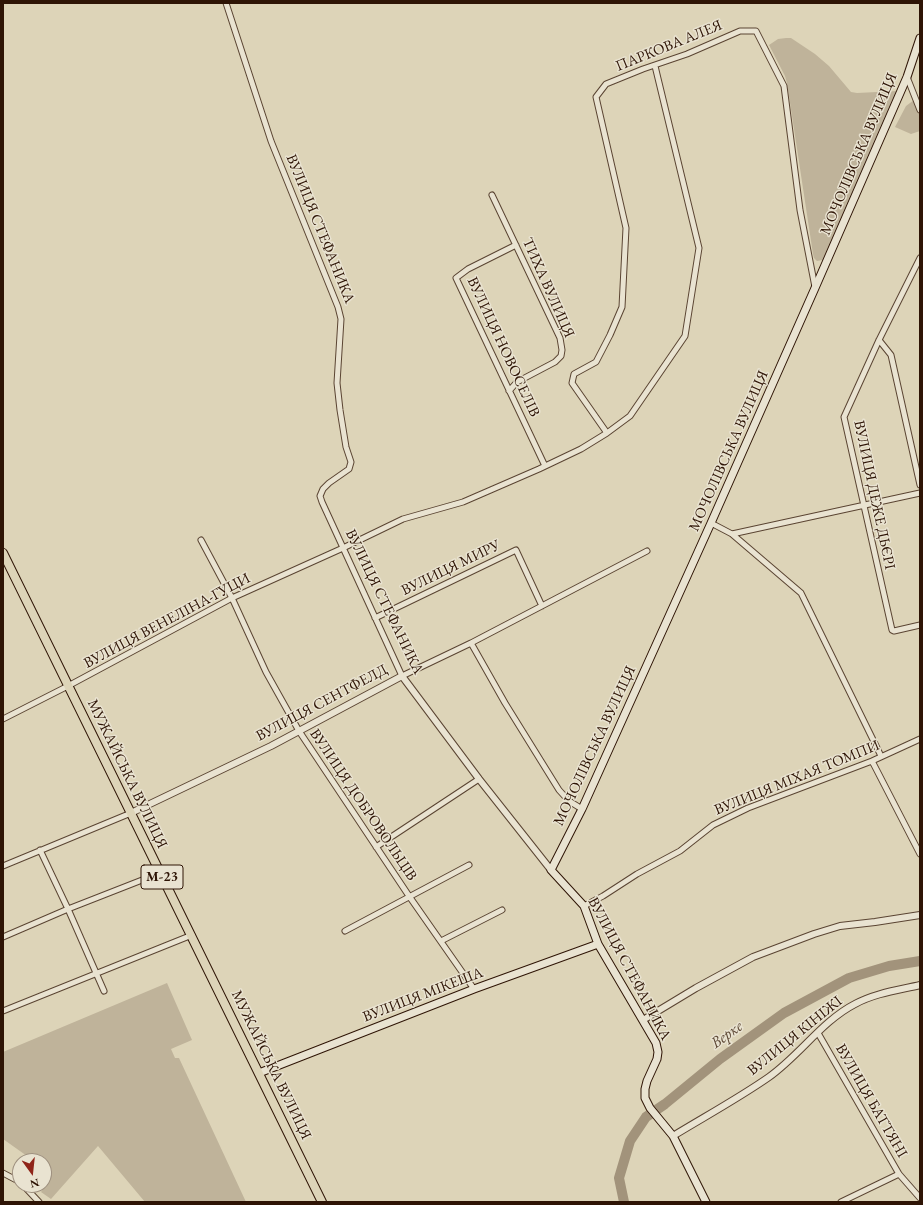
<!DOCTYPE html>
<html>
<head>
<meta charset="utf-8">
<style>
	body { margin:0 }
	#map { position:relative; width:923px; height:1205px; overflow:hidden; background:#ddd4b8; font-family:"EB Garamond",serif }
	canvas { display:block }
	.frame { position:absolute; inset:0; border:4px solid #2e1405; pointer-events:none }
	.north { position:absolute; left:12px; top:1153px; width:40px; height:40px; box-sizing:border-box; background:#e9e3d1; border:1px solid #9e907f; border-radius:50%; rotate:165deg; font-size:11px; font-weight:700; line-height:16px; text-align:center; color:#2e1405 }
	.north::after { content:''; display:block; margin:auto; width:14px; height:18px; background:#8f2418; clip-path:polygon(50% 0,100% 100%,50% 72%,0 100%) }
</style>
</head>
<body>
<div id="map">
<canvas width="923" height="1205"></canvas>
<div class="frame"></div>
<div class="north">N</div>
</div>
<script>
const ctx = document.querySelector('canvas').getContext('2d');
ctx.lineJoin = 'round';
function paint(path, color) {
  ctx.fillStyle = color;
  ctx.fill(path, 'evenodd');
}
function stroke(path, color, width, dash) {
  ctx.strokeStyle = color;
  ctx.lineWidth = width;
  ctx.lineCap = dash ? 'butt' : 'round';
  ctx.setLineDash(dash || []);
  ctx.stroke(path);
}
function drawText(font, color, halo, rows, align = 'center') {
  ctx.font = font + ' "EB Garamond",serif';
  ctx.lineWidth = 3;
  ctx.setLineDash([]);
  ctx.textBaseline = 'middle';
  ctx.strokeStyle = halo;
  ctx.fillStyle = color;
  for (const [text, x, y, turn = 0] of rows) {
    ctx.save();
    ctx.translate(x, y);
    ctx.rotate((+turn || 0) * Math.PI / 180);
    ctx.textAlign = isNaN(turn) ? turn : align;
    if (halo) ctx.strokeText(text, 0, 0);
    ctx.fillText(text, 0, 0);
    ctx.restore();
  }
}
paint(new Path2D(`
	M786 38H791L815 54 829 66 851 92 857 93 897 91 823 260 817 261 814 258 813 254 787 83 785 76 769 45 778 39Z
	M914 100 920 115V131L911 134 895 127 906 106Z
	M167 983 192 1040 171 1049 175 1058H179L246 1202H145L98 1146 51 1199 41 1192 51 1177 44 1168V1161H34L3 1139V1052Z`), '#bfb39a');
stroke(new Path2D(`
	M624 1202 619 1178 630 1141 646 1117 665 1104 720 1059 784 1013 849 978 889 966 920 961`), '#a2937b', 10);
const minor = new Path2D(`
	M226 3 271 141 338 307 341 319 337 383 340 410 346 447 351 462 349 469 329 483 323 489 320 496 322 502 402 676 471 643 647 551
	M907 77 920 110
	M492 195 560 338 562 350 561 356 555 362 517 382 509 391
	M516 245 468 269 456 278 545 466
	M920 258 879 340 844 417 892 630 894 631 920 625
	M879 340 891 355 920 485
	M607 433 572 383 574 374 596 362 610 335 622 307 626 228 596 97 606 84 643 69 687 54 740 31H756L784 86 800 210 815 287
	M711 523 732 534 801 593 881 756
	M732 534 920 493
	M201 540 232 598 266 672 299 731 409 896 474 989
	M375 618 516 550 542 606
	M471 643 505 703 559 790 569 801 582 809
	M3 719 68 686 232 598 343 548 403 519 463 502 539 469 581 449 607 433 630 416 685 336 699 248 655 66
	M872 761 920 854
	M376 847 479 779
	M40 850 68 909 104 991
	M3 866 131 813
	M584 906 603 896 637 874 680 851 713 825 748 808 872 761 920 739
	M345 931 469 865
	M3 937 68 909 160 873
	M441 941 502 910
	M3 1011 192 935
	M818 1033 899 1174 920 1198
	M3 1173 20 1182
	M23 1185 39 1202
	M841 1202 899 1174`);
const tertiary = new Path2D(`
	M131 813 271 746 402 676 479 779 551 870
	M643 1020 696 988 753 957 814 934 840 926 875 922 920 915
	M673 1136C704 1117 739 1098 769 1077 800 1055 822 1021 855 1004 875 993 899 990 920 985`);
const secondary = new Path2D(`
	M259 1073 474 989 598 944
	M706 1202 673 1136 650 1108 645 1098V1089L647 1081 657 1059 658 1052 656 1043 598 944 584 906 551 870 582 809 711 523 815 288 907 77 920 38`);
const trunk = new Path2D(`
	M3 553 322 1202`);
stroke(minor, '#5a4432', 7);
stroke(tertiary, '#5a4432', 8);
stroke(secondary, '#2e1405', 9);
stroke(trunk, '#2e1405', 10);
stroke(minor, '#e9e3d1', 5);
stroke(tertiary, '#e9e3d1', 6);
stroke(secondary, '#e9e3d1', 7);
stroke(trunk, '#ddd4b8', 8);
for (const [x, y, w] of [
	[162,877,42]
]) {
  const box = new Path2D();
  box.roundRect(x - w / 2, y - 12, w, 24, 3);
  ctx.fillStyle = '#e9e3d1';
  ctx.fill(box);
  stroke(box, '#2e1405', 1);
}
drawText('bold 14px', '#2e1405', null, [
	["М-23",162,877]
]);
drawText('15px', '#2e1405', '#e9e3d1', [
	["ПАРКОВА АЛЕЯ",669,46,-22],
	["МОЧОЛІВСЬКА ВУЛИЦЯ",859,154,-67],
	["ВУЛИЦЯ СТЕФАНИКА",320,229,68],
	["ТИХА ВУЛИЦЯ",548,288,66],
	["ВУЛИЦЯ НОВОСЕЛІВ",503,347,65],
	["МОЧОЛІВСЬКА ВУЛИЦЯ",729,451,-66],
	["ВУЛИЦЯ ДЕЖЕ ДЬЄРІ",874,495,78],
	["ВУЛИЦЯ МИРУ",451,568,-26],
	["ВУЛИЦЯ СТЕФАНИКА",384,602,64],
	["ВУЛИЦЯ ВЕНЕЛІНА-ГУЦИ",167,621,-28],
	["ВУЛИЦЯ СЕНТФЕЛД",322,703,-28],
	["МОЧОЛІВСЬКА ВУЛИЦЯ",595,746,-65],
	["МУЖАЙСЬКА ВУЛИЦЯ",127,774,64],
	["ВУЛИЦЯ МІХАЯ ТОМПИ",797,778,-22],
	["ВУЛИЦЯ ДОБРОВОЛЬЦІВ",363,805,56],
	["ВУЛИЦЯ СТЕФАНИКА",629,969,62],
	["ВУЛИЦЯ МІКЕША",423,995,-21],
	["ВУЛИЦЯ КІНІЖІ",795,1036,-39],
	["МУЖАЙСЬКА ВУЛИЦЯ",271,1065,64],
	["ВУЛИЦЯ БАТТЯНІ",871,1101,60]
]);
drawText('italic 16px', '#5c4734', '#e9e3d1', [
	["Верке",727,1035,-36]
]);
</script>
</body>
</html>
